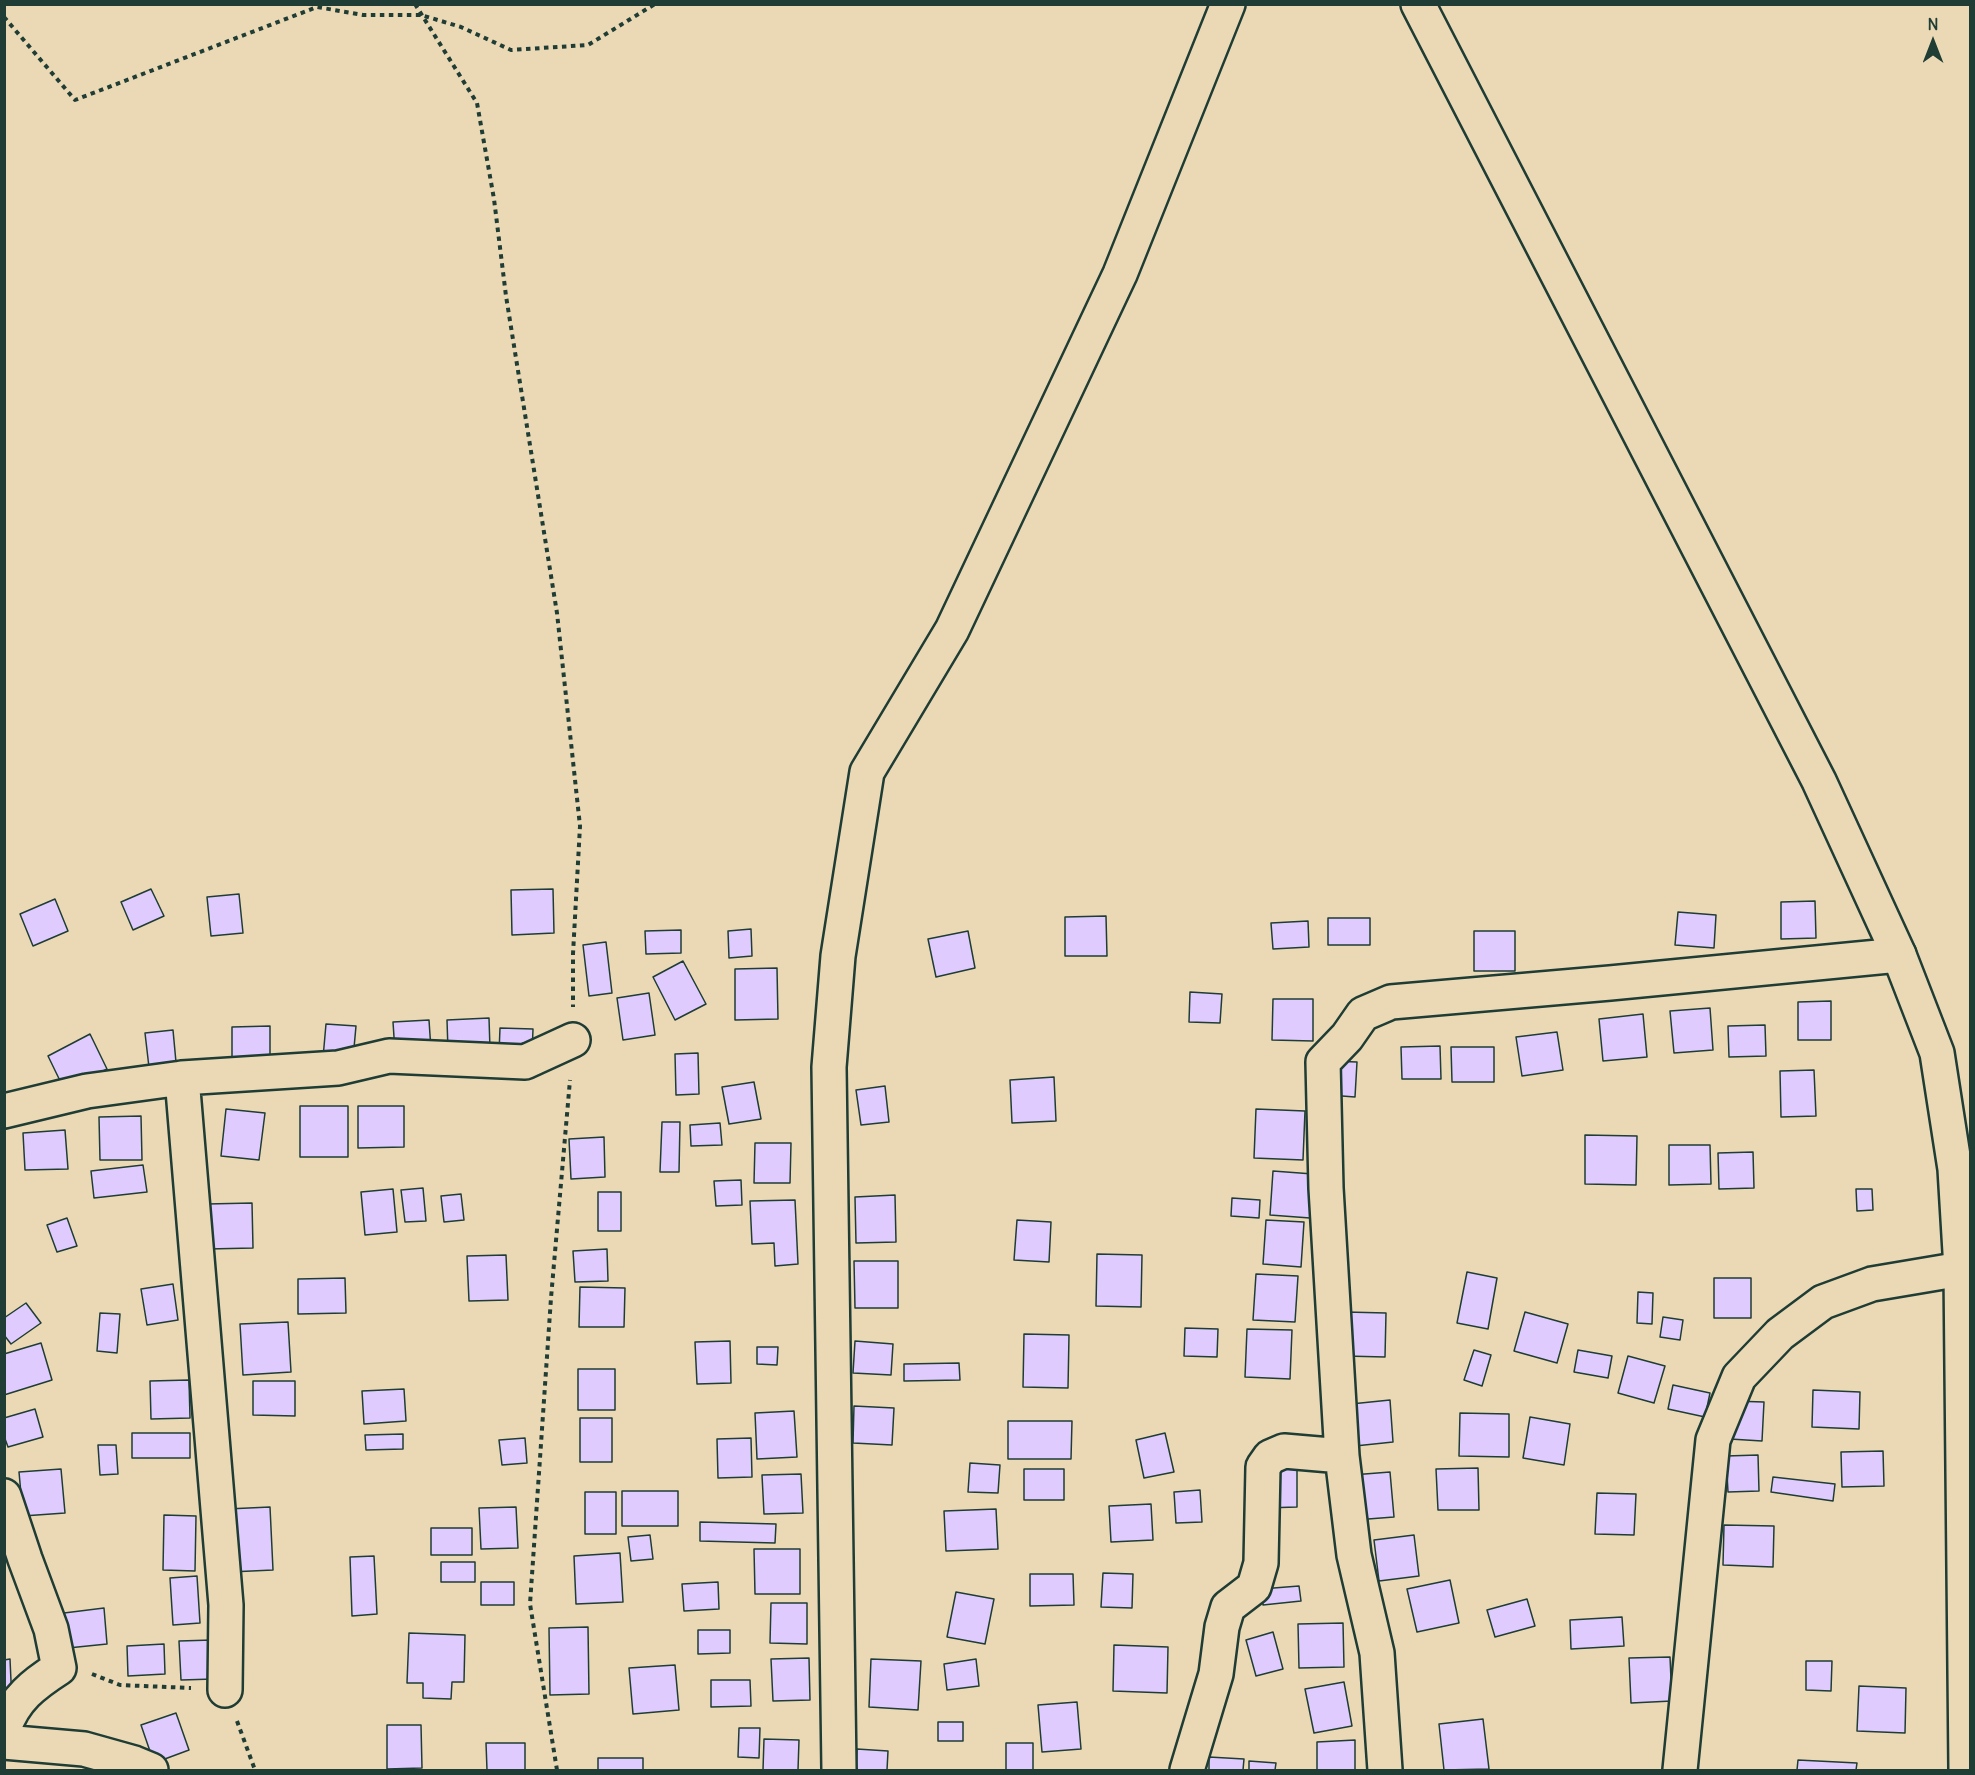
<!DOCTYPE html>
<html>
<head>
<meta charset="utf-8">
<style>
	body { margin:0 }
	#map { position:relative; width:1975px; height:1775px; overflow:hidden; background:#ebd9b6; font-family:Delius,sans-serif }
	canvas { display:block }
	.frame { position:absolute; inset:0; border:6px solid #1f3d34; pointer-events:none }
	.north { position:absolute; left:1903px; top:12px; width:60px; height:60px; -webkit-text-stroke:4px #ebd9b6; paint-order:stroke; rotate:0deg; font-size:16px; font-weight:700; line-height:24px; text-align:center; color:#1f3d34 }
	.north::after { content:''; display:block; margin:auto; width:21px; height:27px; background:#1f3d34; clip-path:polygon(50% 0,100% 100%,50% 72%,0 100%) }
</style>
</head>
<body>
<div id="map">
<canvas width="1975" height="1775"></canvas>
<div class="frame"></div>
<div class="north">N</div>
</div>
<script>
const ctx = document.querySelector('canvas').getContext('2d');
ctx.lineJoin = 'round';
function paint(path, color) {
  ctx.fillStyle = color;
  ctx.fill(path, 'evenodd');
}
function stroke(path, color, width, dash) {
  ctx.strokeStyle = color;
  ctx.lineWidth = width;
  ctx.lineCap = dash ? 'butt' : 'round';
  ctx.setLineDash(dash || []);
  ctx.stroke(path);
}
const building = new Path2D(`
	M151 889 164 916 133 930 121 902Z
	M553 889 554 933 512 935 511 890Z
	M239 894 243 933 211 936 207 897Z
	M55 899 68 931 33 946 20 914Z
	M1815 901 1816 938 1781 939V902Z
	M1678 912 1716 915 1714 948 1675 945Z
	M1106 916 1107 956H1065V917Z
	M1328 918H1370V945H1328Z
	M1308 921 1309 947 1273 949 1271 923Z
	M751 929 752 956 729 958 728 931Z
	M681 930V953L646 954 645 931Z
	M968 931 975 968 936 977 928 939Z
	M1474 931H1515V971H1474Z
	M606 942 612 993 589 996 583 945Z
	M683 961 706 1004 675 1020 653 977Z
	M777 968 778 1019 735 1020V969Z
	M1190 992 1222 994 1220 1023 1189 1022Z
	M649 993 655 1035 623 1040 617 998Z
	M1273 999H1313V1041L1272 1040Z
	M1831 1001V1040H1798V1002Z
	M1710 1008 1713 1050 1674 1053 1670 1011Z
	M1643 1014 1647 1057 1603 1061 1599 1019Z
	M489 1018 490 1049 448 1051 447 1020Z
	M429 1020 431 1050 395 1052 393 1022Z
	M326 1024 356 1026 353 1059 323 1058Z
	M1765 1025 1766 1056 1729 1057 1728 1026Z
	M270 1026V1065H232V1027Z
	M500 1028 533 1029 532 1055 499 1053Z
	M173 1030 177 1073 150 1076 145 1033Z
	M1557 1032 1563 1070 1522 1076 1516 1037Z
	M90 1034 107 1069 65 1091 48 1056Z
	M1440 1046 1441 1079H1402L1401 1047Z
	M1451 1047H1494V1082H1452Z
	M698 1053 699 1094 676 1095 675 1054Z
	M1331 1061 1357 1062 1355 1097 1329 1095Z
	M1814 1070 1816 1116 1781 1117 1780 1071Z
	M1054 1077 1056 1121 1012 1123 1010 1080Z
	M754 1082 761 1119 729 1124 722 1087Z
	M885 1086 889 1122 861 1125 856 1090Z
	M300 1106H348V1157H300Z
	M358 1106H404V1147L358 1148Z
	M226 1109 265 1113 259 1160 221 1156Z
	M1256 1109 1305 1111 1303 1160 1254 1158Z
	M141 1116 142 1160H100L99 1117Z
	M662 1122H680L679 1172H660Z
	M720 1123 722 1145 691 1146 690 1125Z
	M65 1130 68 1169 25 1170 23 1133Z
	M1585 1135 1637 1136 1636 1185 1585 1184Z
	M604 1137 605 1177 571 1179 569 1139Z
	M755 1143H791L790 1183H754Z
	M1669 1145H1710L1711 1184 1669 1185Z
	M1753 1152 1754 1188 1719 1189 1718 1153Z
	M143 1165 147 1192 94 1198 91 1171Z
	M1273 1171 1313 1174 1310 1218 1270 1215Z
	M741 1180 742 1205 716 1206 714 1181Z
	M423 1188 426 1221 405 1222 401 1190Z
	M393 1189 397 1232 365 1235 361 1192Z
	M1856 1189H1872L1873 1210 1857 1211Z
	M598 1192H621V1231H598Z
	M461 1194 464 1220 444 1222 441 1196Z
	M895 1195 896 1242 856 1243 855 1197Z
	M1232 1198 1260 1200 1259 1218 1231 1216Z
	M795 1200 798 1264 775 1266 774 1243 752 1244 750 1201Z
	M252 1203 253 1248 208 1249 207 1204Z
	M67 1218 77 1246 57 1252 47 1225Z
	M1017 1220 1051 1222 1049 1262 1014 1260Z
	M1266 1220 1304 1222 1301 1267 1263 1264Z
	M607 1249 608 1281 575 1282 573 1251Z
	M1097 1254 1142 1255 1141 1307 1096 1306Z
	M506 1255 508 1300 469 1301 467 1256Z
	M854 1261H898V1308H855Z
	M1467 1272 1497 1278 1488 1329 1457 1323Z
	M1256 1274 1298 1276 1295 1322 1253 1320Z
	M345 1278 346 1313 298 1314V1279Z
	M1714 1278H1751V1318H1714Z
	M173 1284 178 1320 147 1325 141 1289Z
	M580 1287 625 1288 624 1327H579Z
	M1638 1292 1653 1293 1652 1324 1637 1323Z
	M26 1303 41 1323 11 1344 4 1335V1318Z
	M1346 1312 1386 1313 1385 1357 1345 1356Z
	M1525 1312 1568 1324 1557 1363 1514 1351Z
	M100 1313 120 1314 117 1353 97 1351Z
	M1663 1317 1683 1320 1680 1340 1660 1337Z
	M288 1322 291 1372 243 1375 240 1324Z
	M1185 1328 1218 1329 1217 1357 1184 1356Z
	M1247 1329 1292 1330 1290 1379 1245 1377Z
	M1024 1334 1069 1335 1068 1388 1023 1387Z
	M730 1341 731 1383 697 1384 695 1342Z
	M855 1341 893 1344 891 1375 853 1373Z
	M41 1343 52 1380 4 1395V1354Z
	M757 1347H778L777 1365 757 1364Z
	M1474 1350 1491 1355 1482 1386 1464 1380Z
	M1578 1350 1612 1356 1608 1378 1574 1372Z
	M1628 1356 1665 1366 1654 1403 1618 1393Z
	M959 1363 960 1380 904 1381V1364Z
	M578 1369H615V1410H578Z
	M189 1380 190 1418 151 1419 150 1381Z
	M253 1381H295V1416L253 1415Z
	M1673 1385 1710 1393 1705 1417 1668 1409Z
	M404 1389 406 1421 364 1424 362 1391Z
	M1813 1390 1860 1392 1859 1429 1812 1427Z
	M1390 1400 1393 1442 1355 1446 1351 1404Z
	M1732 1401 1764 1402 1762 1441 1730 1439Z
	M854 1406 894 1408 892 1445 853 1443Z
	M35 1409 43 1437 8 1447 4 1436V1418Z
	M794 1411 797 1457 757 1459 755 1413Z
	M1460 1413 1509 1414V1457L1459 1456Z
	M1530 1417 1570 1424 1564 1465 1523 1458Z
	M580 1418H612V1462H580Z
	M1008 1421H1072L1071 1459H1008Z
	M132 1433H190V1458H132Z
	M1165 1433 1174 1472 1144 1478 1136 1440Z
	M403 1434V1449L366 1450 365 1435Z
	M525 1438 527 1463 502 1465 499 1440Z
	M751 1438 752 1477 718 1478 717 1439Z
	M98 1445H116L118 1474 100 1475Z
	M1883 1451 1884 1486 1842 1487 1841 1452Z
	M1758 1455 1759 1491 1728 1492 1726 1456Z
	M970 1463 1000 1465 998 1493 968 1492Z
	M1264 1468H1297V1507L1264 1508Z
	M1478 1468 1479 1510H1438L1436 1469Z
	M61 1469 65 1513 23 1516 19 1472Z
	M1024 1469H1064V1500H1024Z
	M1390 1472 1394 1517 1355 1520 1352 1475Z
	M801 1474 803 1513 764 1514 762 1475Z
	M1773 1477 1835 1484 1833 1501 1771 1492Z
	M1200 1490 1202 1522 1176 1523 1174 1492Z
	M622 1491H678V1526H622Z
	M585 1492H616V1534H585Z
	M1597 1493 1636 1494 1634 1535 1595 1534Z
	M1151 1504 1153 1540 1111 1542 1109 1506Z
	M270 1507 273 1570 230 1572 227 1509Z
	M516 1507 518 1548 481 1549 479 1508Z
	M996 1509 998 1549 946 1551 944 1511Z
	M164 1515 196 1516 195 1571 163 1570Z
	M700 1522 776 1524 775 1543 700 1541Z
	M1724 1525 1774 1526 1773 1567 1723 1565Z
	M431 1528H472V1555H431Z
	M650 1535 653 1559 631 1561 628 1537Z
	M1414 1535 1419 1576 1379 1581 1374 1540Z
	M754 1549H800V1594H755Z
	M620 1553 623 1602 576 1604 574 1556Z
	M374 1556 377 1614 352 1616 350 1557Z
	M441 1562H475V1582H441Z
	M1103 1573 1133 1574 1132 1608 1101 1607Z
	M1030 1574H1073L1074 1605 1030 1606Z
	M197 1576 200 1623 173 1625 170 1578Z
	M1450 1580 1459 1623 1417 1632 1407 1589Z
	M481 1582H514V1605H481Z
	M718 1582 719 1609 684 1611 682 1584Z
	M1299 1586 1301 1601 1263 1605 1261 1589Z
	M956 1592 994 1599 985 1644 947 1637Z
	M1527 1599 1535 1626 1495 1637 1487 1610Z
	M771 1603H807V1644L770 1643Z
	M104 1608 107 1644 68 1648 64 1613Z
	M1622 1617 1624 1646 1571 1649 1570 1620Z
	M1343 1623 1344 1667 1299 1668 1298 1624Z
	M588 1627 589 1694 550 1695 549 1628Z
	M698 1630H730V1653L698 1654Z
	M1273 1632 1283 1669 1256 1676 1246 1640Z
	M409 1633 465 1635 464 1682H452L451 1699 423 1698V1683H407Z
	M212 1640 214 1679 181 1680 179 1641Z
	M164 1644 165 1674 128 1676 127 1646Z
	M1114 1645 1168 1647 1167 1693 1113 1691Z
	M1670 1657 1672 1701 1631 1703 1629 1658Z
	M809 1658 810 1700 773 1701 771 1659Z
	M10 1659 12 1703H4V1660Z
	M871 1659 921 1661 918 1710 869 1707Z
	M976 1659 979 1686 947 1690 944 1664Z
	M1806 1661H1832L1831 1691 1806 1690Z
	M675 1665 679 1710 633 1714 629 1668Z
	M711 1680H750L751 1706 711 1707Z
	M1344 1682 1352 1726 1314 1733 1305 1689Z
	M1859 1686 1906 1688 1905 1733 1857 1731Z
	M1077 1702 1081 1749 1042 1752 1038 1705Z
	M176 1713 189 1750 154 1763 141 1725Z
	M1483 1719 1489 1769 1444 1770 1439 1724Z
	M938 1722H963V1741H938Z
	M387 1725H421L422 1768 387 1769Z
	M739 1728H760L759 1758 738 1757Z
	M764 1739 799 1740 798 1770H763Z
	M1355 1740V1770H1317V1742Z
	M486 1743H525V1770H487Z
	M1006 1743H1033V1770H1006Z
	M857 1749 888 1751 887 1770H856Z
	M1209 1757 1244 1759 1243 1770H1209Z
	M598 1758H643V1770H598Z
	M1798 1760 1857 1763 1856 1770H1797Z
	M1249 1761 1276 1763 1275 1770H1249Z`);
paint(building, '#dfcbfd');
stroke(building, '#1f3d34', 1.5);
const minor = new Path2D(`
	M182 1078 226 1605 225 1690
	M4 1111 87 1091 182 1078 338 1068 389 1056 525 1062 573 1040
	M4 1496 25 1559 51 1629 59 1668C34 1684 14 1699 4 1729
	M4 1742 84 1749 134 1763 151 1770
	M839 1770 829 1067 838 956 867 772 952 630 1120 274 1228 4
	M1187 1770 1216 1674 1222 1627 1228 1607 1254 1587 1261 1563 1263 1467 1270 1457 1284 1451 1342 1456
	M1385 1770 1377 1653 1354 1555 1342 1456 1326 1188 1323 1062 1347 1037 1363 1014 1391 1002 1610 983 1899 955
	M1680 1770 1713 1440 1739 1377 1780 1334 1823 1302 1872 1284 1961 1269`);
const secondary = new Path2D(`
	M1418 4 1819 781 1899 955 1937 1053 1955 1169 1961 1269 1966 1770`);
stroke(minor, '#1f3d34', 38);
stroke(secondary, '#1f3d34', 38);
stroke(new Path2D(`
	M415 4 477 103 494 199 506 296 557 613 580 826 573 954V1007
	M4 17 75 100 317 7 363 15H421L461 27 511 50 588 45 655 4
	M92 1674 120 1685 191 1688
	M237 1721 255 1770
	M557 1770 530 1604 551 1298 570 1080`), '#1f3d34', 4, [4.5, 4.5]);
stroke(minor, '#ebd9b6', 33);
stroke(secondary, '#ebd9b6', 33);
</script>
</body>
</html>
